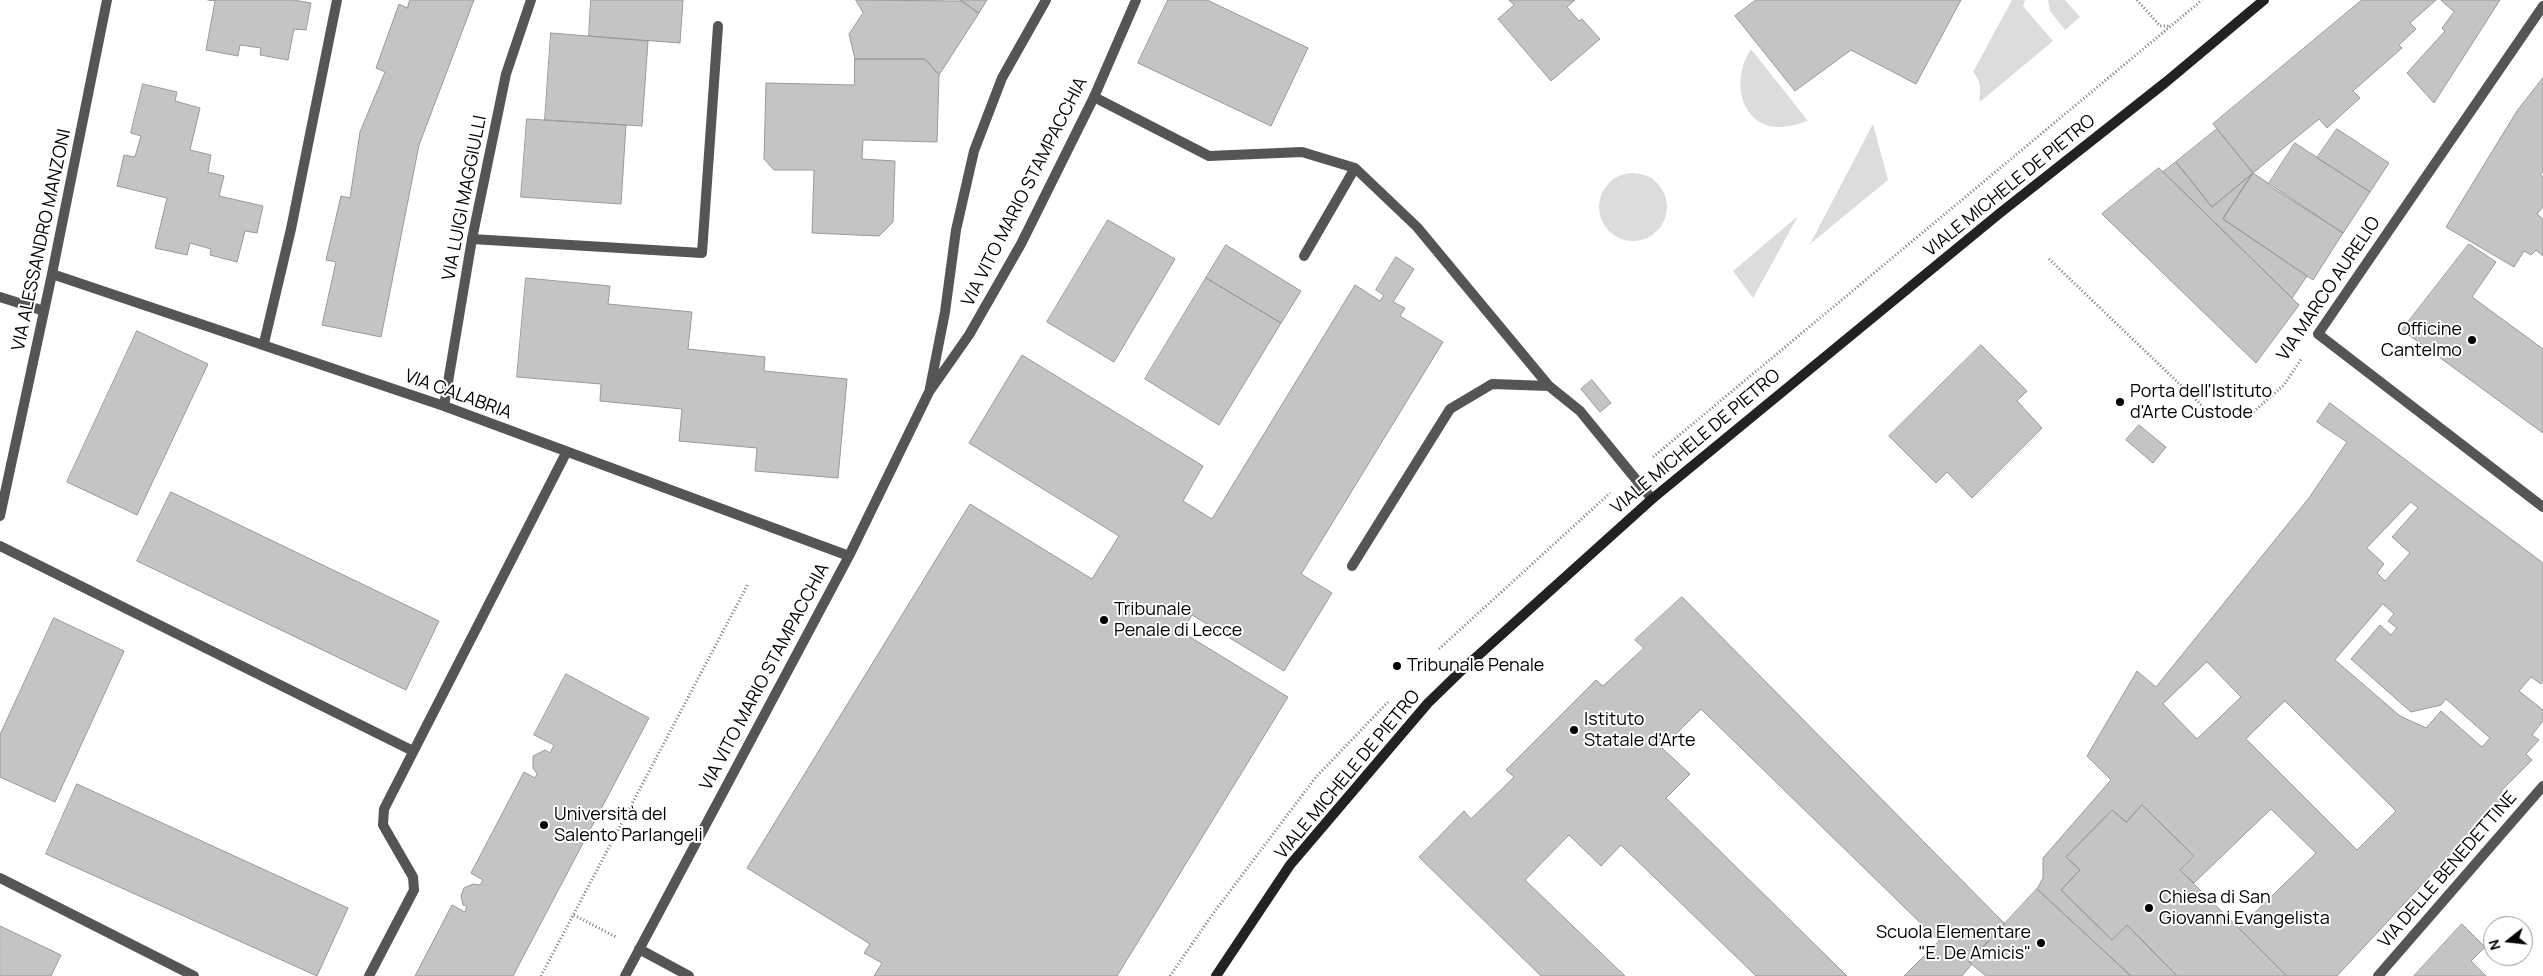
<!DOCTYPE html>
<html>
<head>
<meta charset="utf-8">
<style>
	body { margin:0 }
	#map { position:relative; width:2543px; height:976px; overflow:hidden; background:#fff; font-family:Manrope,sans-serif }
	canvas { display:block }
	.north { position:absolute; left:2483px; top:916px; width:50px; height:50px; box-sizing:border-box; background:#fff; border:1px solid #999; border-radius:50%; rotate:254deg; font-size:14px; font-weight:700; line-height:20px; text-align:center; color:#000 }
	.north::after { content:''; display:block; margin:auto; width:18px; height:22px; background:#000; clip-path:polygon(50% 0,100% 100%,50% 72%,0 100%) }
</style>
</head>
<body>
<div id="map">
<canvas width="2543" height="976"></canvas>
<div class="north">N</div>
</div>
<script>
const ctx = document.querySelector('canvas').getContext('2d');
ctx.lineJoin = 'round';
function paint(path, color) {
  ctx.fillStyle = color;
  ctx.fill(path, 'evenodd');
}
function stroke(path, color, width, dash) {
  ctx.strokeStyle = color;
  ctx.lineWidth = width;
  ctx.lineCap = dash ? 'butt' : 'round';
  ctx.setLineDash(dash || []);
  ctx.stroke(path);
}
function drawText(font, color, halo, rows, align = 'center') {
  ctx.font = font + ' Manrope,sans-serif';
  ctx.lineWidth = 4;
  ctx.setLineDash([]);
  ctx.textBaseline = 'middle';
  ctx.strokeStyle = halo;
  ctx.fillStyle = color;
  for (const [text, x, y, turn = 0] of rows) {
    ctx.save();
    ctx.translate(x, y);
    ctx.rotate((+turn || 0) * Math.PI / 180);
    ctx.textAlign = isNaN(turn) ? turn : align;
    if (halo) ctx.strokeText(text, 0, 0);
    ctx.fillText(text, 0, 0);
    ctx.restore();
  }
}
paint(new Path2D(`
	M2012 0H2025L2023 6 2053 41 1981 101 1979 100C1981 89 1981 81 1973 72Z
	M2048 0H2065L2080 17 2065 30 2050 11Z
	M1751 49 1808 121C1795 125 1780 130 1766 125 1735 113 1735 72 1751 49Z
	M1873 124 1888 180 1810 244Z
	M1599 207a34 34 0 1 1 68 0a34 34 0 1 1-68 0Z
	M1798 216 1753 298 1733 271Z`), '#dcdcdc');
const building = new Path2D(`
	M208 0H293L311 3 306 30 294 29 288 60 260 55 261 48 240 45 238 56 206 50 215 1Z
	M410 0H474L419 145 381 337 322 325 336 262 326 260 341 196 350 198 360 132 385 72 376 68 399 4 407 8Z
	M591 0H683L680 43 589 36Z
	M856 0 961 1 979 13 939 75 925 59H855L849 34 863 13Z
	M961 0H987L979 13Z
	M1168 0H1207L1308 48 1271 126 1138 63Z
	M1509 0H1575L1567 7 1579 21 1582 19 1600 39 1551 81 1498 19 1514 5Z
	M1756 0H1961L1916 84 1851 50 1795 91 1735 16Z
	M2362 0H2436L2410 23 2416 29 2399 45 2402 48 2353 91 2360 98 2327 128 2319 119 2253 173 2213 124Z
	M2441 0H2500L2434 103 2407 73 2445 31 2442 28 2454 12Z
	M551 33 648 41 642 126 545 120Z
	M855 59H925L939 75 937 142 863 140 862 159 895 161 893 222 879 236 812 233 814 170H774L764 159 766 83 854 85Z
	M2543 78V172L2540 174 2543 177V207L2537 214 2543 219V256L2536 250 2531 255 2524 251 2514 267 2446 227 2517 111Z
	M143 84 177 92 175 101 200 108 190 150 211 155 208 172 224 176 219 196 263 206 257 233 245 231 237 262 210 255 211 249 190 243 187 255 155 248 167 198 117 186 124 155 135 157 141 136 131 133Z
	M527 119 626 125 621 204 521 197Z
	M2217 129 2253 173 2212 207 2176 162Z
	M2337 129 2389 163 2370 192 2317 158Z
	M2295 143 2370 192 2343 233 2268 185Z
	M2176 162 2212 207 2253 173 2223 219 2307 276 2292 298 2163 172Z
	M2159 168 2299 305 2256 363 2102 214Z
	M2253 173 2343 233 2313 280 2223 219Z
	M1108 220 1175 259 1114 362 1047 322Z
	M2469 244 2496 262 2472 297 2543 349V433L2402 330Z
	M1226 245 1301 291 1281 323 1206 278Z
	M1396 257 1414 269 1393 302 1405 308 1400 316 1443 342 1301 574 1332 593 1284 671 1192 615 1182 632 1288 697 1117 976H874L882 963 864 953 870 944 747 868 970 504 1092 579 1119 536 969 443 1022 355 1203 466 1183 501 1212 519 1355 285 1380 301 1384 295 1376 290Z
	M526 278 610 286 608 304 692 312 688 349 765 357 764 371 847 379 838 478 755 471 757 448 679 441 682 409 600 401 601 384 517 377Z
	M1206 278 1281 323 1219 425 1145 379Z
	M137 331 208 364 137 515 67 482Z
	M1981 345 2027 391 2017 401 2042 428 1972 498 1947 472 1936 483 1889 436Z
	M1592 380 1611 403 1600 412 1581 389Z
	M2330 403 2543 563V681L2541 684 2531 677 2519 691 2543 710V721L2532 735 2539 740 2526 754 2532 760 2501 791 2505 795 2337 976H2287L2239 928 2316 853 2271 809 2194 883 2180 870 2194 856 2142 805 2126 822 2112 810 2066 857 2080 870 2061 890 2112 940 2127 925 2177 976H2131L2037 889 2043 878V858L2111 780 2087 756 2137 671 2156 687 2309 498 2347 442 2317 422ZM2411 502 2418 508 2392 537 2410 553 2385 581 2377 573 2384 564 2367 548ZM2383 604 2394 614 2388 621 2397 628 2391 635 2380 625 2351 659 2411 712 2441 705 2446 699 2490 738 2482 747 2441 711 2426 728 2400 716 2335 660ZM2207 662 2241 697 2197 739 2163 704ZM2285 701 2396 811 2357 850 2246 739Z
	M2139 425 2166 447 2153 463 2126 440Z
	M171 492 439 621 406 690 137 561Z
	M1682 597 2005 924 1969 962 1972 964 1962 976H1904L1939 941 1701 709 1662 748 1690 774 1666 798 1847 976H1756L1621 845 1601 866 1569 835 1525 880 1625 976H1541L1419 857 1464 811 1471 819 1514 777 1506 770 1596 680 1603 686 1644 648 1635 640Z
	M54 618 124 651 55 802 0 777V735Z
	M566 674 649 718 513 976H415L452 905 465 912 467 906 463 905 461 896 464 888 473 884 480 885 483 880 471 873 524 772 535 778 537 774 533 768V756L545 750 550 753 554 745 534 735Z
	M77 784 348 908 317 976 46 854Z
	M2142 805 2194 856 2180 870 2287 976H2177L2127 925 2112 940 2061 890 2080 870 2066 857 2112 810 2126 822Z
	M2037 889 2131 976H1986L1969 962Z
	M2462 924 2485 947 2471 961 2486 976H2414Z
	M0 926 61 955 51 976H0Z`);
paint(building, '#c4c4c4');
stroke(building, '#999', 1);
stroke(new Path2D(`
	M2137 0 2160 26H2169
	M2049 259 2215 418 2251 414 2284 385 2302 358
	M1653 457 2202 0
	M1439 649 1610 493
	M574 915 616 937
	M541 976 748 584
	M1170 976 1212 915 1316 777 1388 702`), '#777', 3, [1, 2.5]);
stroke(new Path2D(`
	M1094 97 1209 156 1302 152 1355 168 1417 227 1549 386
	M472 239 702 253 718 26
	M1304 256 1355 168
	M0 297 44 311
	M0 546 413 751
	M1352 566 1450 409 1492 384 1549 386 1580 411 1652 499
	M0 878 194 976
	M369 976 414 890 413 877 383 825 384 809 566 453`), '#555', 10);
stroke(new Path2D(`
	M2543 6 2318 334 2543 507
	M52 274 444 406 849 556
	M264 343 291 229 337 0
	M930 388 945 312 956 230 974 151 1002 78 1046 0
	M444 406 472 239 506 74 531 0
	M0 516 52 274 107 0
	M639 949 689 976
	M625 976 849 556 929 392 969 335 1021 244 1094 97 1136 0
	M2378 976 2543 786`), '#555', 10);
stroke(new Path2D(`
	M1216 976 1290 865 1428 703 1462 670 1652 499 2000 213 2166 82 2264 0`), '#222', 10);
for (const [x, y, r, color] of [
	[2472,340,5,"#000"],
	[2120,402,5,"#000"],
	[1104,620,5,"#000"],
	[1397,666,5,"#000"],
	[1574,730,5,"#000"],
	[544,825,5,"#000"],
	[2149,908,5,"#000"],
	[2041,943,5,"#000"]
]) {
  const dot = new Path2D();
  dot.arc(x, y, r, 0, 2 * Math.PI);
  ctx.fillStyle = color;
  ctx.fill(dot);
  stroke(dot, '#fff', 2);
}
drawText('18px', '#000', '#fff', [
	["VIALE MICHELE DE PIETRO",2010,186,-39],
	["VIA VITO MARIO STAMPACCHIA",1025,192,-63],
	["VIA LUIGI MAGGIULLI",465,198,-79],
	["VIA ALESSANDRO MANZONI",42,240,-78],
	["VIA MARCO AURELIO",2329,289,-56],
	["VIA CALABRIA",458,395,20],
	["VIALE MICHELE DE PIETRO",1696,442,-40],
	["VIA VITO MARIO STAMPACCHIA",765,677,-62],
	["VIALE MICHELE DE PIETRO",1348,775,-50],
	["VIA DELLE BENEDETTINE",2448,870,-49]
]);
drawText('18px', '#000', '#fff', [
	["Officine",2462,330,"right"],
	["Cantelmo",2462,351,"right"],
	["Porta dell'Istituto",2130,392],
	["d'Arte Custode",2130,413],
	["Tribunale",1114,610],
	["Penale di Lecce",1114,631],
	["Tribunale Penale",1407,666],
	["Istituto",1584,720],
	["Statale d'Arte",1584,741],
	["Università del",554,815],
	["Salento Parlangeli",554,836],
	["Chiesa di San",2159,898],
	["Giovanni Evangelista",2159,919],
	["Scuola Elementare",2031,933,"right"],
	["\"E. De Amicis\"",2031,954,"right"]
], 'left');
</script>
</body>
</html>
